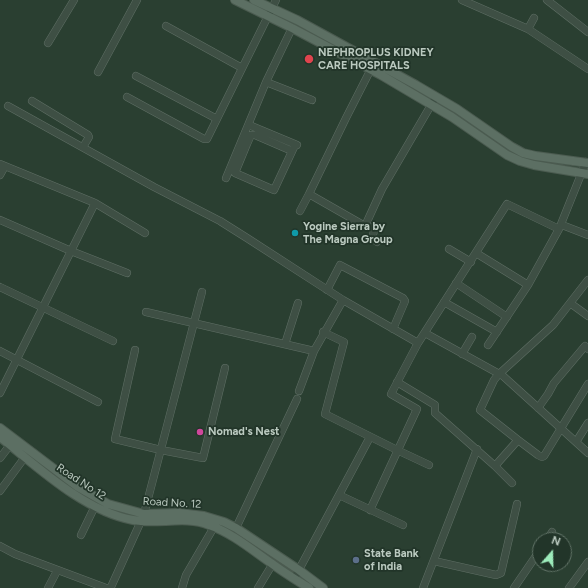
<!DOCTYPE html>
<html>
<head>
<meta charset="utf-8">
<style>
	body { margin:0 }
	#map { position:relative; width:588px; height:588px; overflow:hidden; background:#2a3f31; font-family:Figtree,sans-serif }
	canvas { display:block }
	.north { position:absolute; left:532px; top:532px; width:40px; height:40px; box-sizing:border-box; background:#223529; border:1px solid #5f7165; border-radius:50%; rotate:20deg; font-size:11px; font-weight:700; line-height:16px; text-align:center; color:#bbcac0 }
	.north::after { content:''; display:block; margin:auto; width:14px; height:18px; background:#9decbb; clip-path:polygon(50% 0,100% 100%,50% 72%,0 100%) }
</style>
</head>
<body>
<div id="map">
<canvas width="588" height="588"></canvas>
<div class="north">N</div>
</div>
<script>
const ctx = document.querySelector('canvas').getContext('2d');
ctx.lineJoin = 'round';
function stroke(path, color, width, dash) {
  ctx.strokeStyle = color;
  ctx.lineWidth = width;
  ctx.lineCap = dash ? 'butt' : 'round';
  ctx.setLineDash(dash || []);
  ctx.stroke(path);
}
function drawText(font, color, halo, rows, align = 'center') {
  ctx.font = font + ' Figtree,sans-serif';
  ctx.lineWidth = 3.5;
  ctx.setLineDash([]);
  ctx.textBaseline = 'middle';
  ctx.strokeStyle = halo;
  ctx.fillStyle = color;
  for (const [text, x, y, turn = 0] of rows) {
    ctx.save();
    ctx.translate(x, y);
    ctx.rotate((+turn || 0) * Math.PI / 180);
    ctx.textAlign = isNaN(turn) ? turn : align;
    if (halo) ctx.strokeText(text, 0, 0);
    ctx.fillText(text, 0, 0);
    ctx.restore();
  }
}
const minor = new Path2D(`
	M462 0 528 29 588 69
	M547 0 588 32
	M166 26 242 68
	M528 29 534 18
	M48 43 74 0
	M373 65 346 118 309 194 365 226 382 189 434 100
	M98 72 137 0
	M136 76 217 119
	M266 82 312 100
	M127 97 204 139H207L276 0
	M32 101 88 135 89 137 83 147
	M8 106 154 187 220 221 247 238 343 300
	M249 125 297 145
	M242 141 247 144 235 173 274 190 295 145
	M247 144 251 135H255L292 151
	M0 164 95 203 145 233
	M0 175 5 166
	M226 178 266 82 292 28
	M300 211 309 194
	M0 220 71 251 127 273
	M562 225 588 235
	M365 226 371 227 374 231 372 238 377 242
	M449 249 471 262
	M476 253 528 285
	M588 280 553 325 498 375 494 380 480 410 518 440 538 455 542 457 544 456 588 384
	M456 283 507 317
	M0 287 113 341
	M327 290 340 265 403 298 405 301 393 329
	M444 302 497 332
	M570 303 588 316
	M146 312 314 351
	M323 332 344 342 325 414 397 450 429 465
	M425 333 503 376 588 453
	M285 344 298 303
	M488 345 528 285 559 229 586 162
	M135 350 115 439 161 450 203 458 225 368
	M0 351 98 402
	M462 354 472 337
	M397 382 435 405V413L495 466 518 440
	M299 391 314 351 343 300 418 343
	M0 393 95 203
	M538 408 548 394 554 383 585 346 588 349
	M576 442 588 423
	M0 458 10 445
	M495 466 512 483
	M0 491 25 457
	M339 495 403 525
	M370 510 417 409 391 394 418 343 507 204 559 229
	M144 514 202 292
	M236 528 297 399
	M81 535 95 506
	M547 540 552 532
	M0 546 15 554 106 588
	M434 561 496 575 501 573 517 504
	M294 579 370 437
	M48 588 57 571
	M108 588 111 587 141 521
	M182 588 186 575 214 527
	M258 588 272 565
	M423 588 477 449
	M514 588 540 550
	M569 588 588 562`);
const major = new Path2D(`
	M235 0 292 28 381 75 452 117 507 155 520 161 534 165 588 174
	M254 0 297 20 416 85 457 109 512 147 523 153 536 156 588 163
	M0 428 78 487 108 504 144 514 179 513 204 516 224 522 236 528 299 570 323 588
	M0 437C38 467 84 511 133 520 158 525 185 515 209 525 232 533 251 549 271 563 283 572 296 580 309 588`);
stroke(minor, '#5f6f65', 8);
stroke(major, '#4b5b50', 10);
stroke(minor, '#3e4f44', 7);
stroke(major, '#5c6f63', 8);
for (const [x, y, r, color] of [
	[309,59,5,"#e0444e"],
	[295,233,4,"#0f9aa8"],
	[200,432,4,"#d1479c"],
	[356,560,4,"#5c6f8a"]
]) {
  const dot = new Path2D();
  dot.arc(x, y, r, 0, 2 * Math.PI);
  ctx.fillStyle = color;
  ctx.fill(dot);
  stroke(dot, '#223529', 1.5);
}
drawText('bold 11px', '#bbcac0', '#223529', [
	["NEPHROPLUS KIDNEY",318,53],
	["CARE HOSPITALS",318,66],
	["Yogine Sierra by",303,227],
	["The Magna Group",303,240],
	["Nomad's Nest",208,432],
	["State Bank",364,554],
	["of India",364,567]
], 'left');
drawText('11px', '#bbcac0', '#223529', [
	["Road No 12",81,482,33],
	["Road No. 12",172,503,3]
]);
</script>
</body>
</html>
